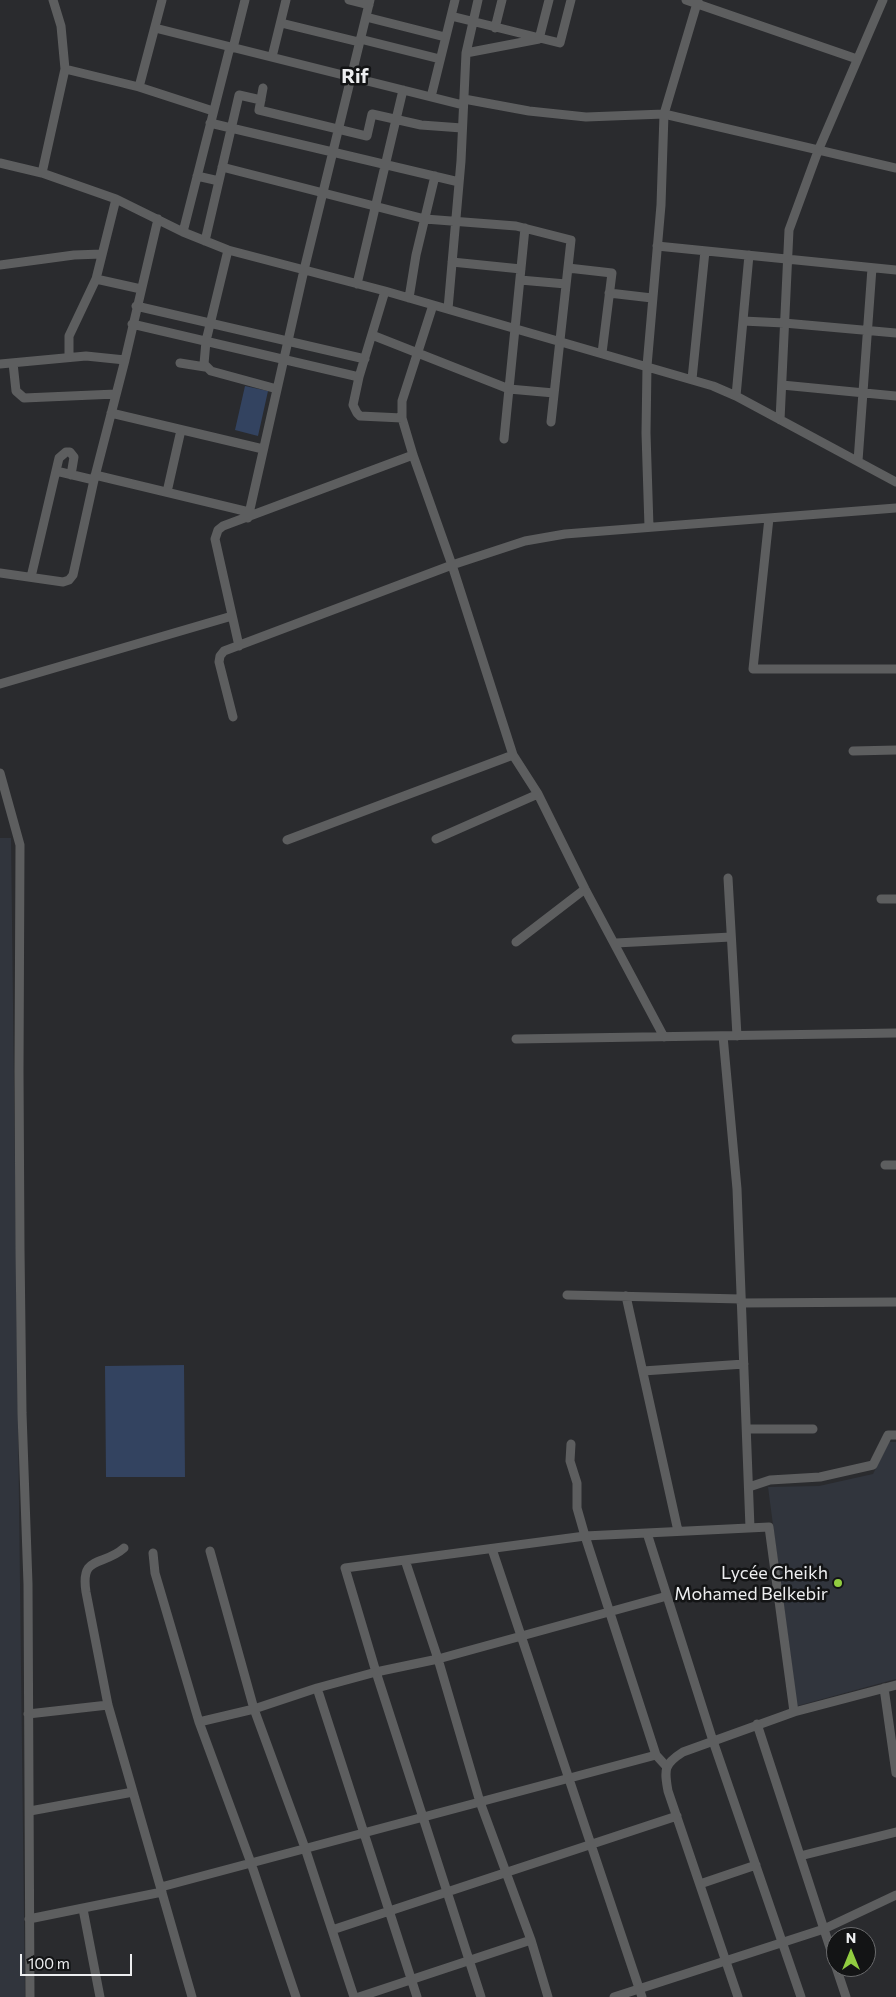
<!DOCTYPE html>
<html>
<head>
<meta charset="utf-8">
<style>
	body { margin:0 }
	#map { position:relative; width:896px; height:1997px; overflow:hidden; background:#2a2b2e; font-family:Commissioner,sans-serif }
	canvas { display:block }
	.north { position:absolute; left:826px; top:1927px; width:50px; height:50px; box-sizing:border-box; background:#131415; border:1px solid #6a6b6d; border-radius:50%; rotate:0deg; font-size:14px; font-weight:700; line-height:20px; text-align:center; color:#edeef0 }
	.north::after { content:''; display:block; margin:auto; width:18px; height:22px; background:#91cd40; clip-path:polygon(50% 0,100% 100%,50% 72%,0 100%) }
	.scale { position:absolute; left:20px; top:1954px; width:112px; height:22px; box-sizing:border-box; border:2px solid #edeef0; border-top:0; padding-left:6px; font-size:15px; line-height:18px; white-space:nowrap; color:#edeef0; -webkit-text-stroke:4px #131415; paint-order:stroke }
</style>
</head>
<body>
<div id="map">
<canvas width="896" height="1997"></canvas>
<div class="north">N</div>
<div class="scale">100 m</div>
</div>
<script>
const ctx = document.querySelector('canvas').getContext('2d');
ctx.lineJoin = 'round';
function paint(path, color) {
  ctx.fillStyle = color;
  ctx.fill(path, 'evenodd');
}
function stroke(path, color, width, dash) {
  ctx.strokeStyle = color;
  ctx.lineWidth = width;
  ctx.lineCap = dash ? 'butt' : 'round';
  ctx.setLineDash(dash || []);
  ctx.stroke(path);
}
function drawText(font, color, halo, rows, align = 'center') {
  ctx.font = font + ' Commissioner,sans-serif';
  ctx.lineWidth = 5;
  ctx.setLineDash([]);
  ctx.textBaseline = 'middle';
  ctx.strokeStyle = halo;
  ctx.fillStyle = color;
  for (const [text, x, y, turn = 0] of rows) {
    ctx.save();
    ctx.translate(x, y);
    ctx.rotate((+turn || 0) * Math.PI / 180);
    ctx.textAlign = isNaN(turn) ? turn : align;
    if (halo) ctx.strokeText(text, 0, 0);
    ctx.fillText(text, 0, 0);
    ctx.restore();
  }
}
paint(new Path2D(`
	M0 838H11L25 1997H0Z
	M889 1442H896V1679L797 1706 768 1487 819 1486 873 1474Z`), '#31353d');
paint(new Path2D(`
	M245 386 268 391 258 436 235 430Z
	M184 1365 185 1477H106L105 1366Z`), '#334360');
stroke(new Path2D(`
	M349 0 369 5
	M478 0 466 53 539 39 549 0
	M686 0 857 59
	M451 16 560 43 571 0
	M366 17 445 37
	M281 23 359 42
	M155 28 463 105
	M495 28 502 0
	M360 39 440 59
	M233 48 245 0
	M272 57 286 0
	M65 69 139 87 213 111
	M139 87 162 0
	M263 88 259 110 367 136 372 114 421 125 462 128
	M431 97 455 0
	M464 99 529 111 586 117 664 114 896 168
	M210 123 459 182
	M0 163 42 173 116 199 183 232 228 250 385 291 713 386 736 396 896 482
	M222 167 425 219 516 226 571 240 551 422
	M42 173 65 69 61 26 53 0
	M197 176 219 181
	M183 232 230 47
	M205 241 239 95 261 100
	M657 246 896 270
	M228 250 206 341 204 364 211 371 277 389
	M452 262 521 269
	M0 265 74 255 102 254
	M568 268 612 273 602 353
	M96 279 141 289
	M520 280 566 284
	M357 284 403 90
	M385 291 359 377 353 405 357 413 360 416 402 418
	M609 293 652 298
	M409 298 416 255 435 176
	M433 305 402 401V418L413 455 452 565 513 755 538 794 585 889 664 1037
	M136 306 365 359
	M448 309 461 161 466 53
	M743 321 784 323 896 333
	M132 324 359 377
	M372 335 509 389 554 393
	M69 357V336L96 279 116 199
	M13 363 16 391 24 398 116 394
	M180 363 205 367
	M0 364 86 356 125 360
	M692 379 705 251
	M782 385 896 396
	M736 396 749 255
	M111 413 263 449
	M780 420 789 230 818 151 883 0
	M504 439 525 228
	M858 461 872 268
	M56 471 94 480
	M95 475 249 512
	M167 492 181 430
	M248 518 304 270 370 0
	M769 518 753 669H896
	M649 527 646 433 647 366 661 205 664 114 698 0
	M0 573 63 582 69 580 73 575 94 480 125 360 158 219
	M31 577 59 458 66 452H70L74 457 71 475
	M239 646 215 539 218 530 223 526 413 455
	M0 684 232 616
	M233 717 219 662 220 656 224 651 452 565 525 541 565 534 896 508
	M853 751 896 750
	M0 773 20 845 19 1071 20 1249 22 1413 28 1584 30 1997
	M436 839 538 794
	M287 840 513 755
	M728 878 737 1036
	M881 899H896
	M516 942 585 889
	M616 943 731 937
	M723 1036 737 1189 750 1528
	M516 1039 896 1033
	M885 1165H896
	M567 1295 741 1299
	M626 1296 678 1531
	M741 1303 896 1302
	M643 1371 744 1364
	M747 1429H813
	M571 1444 570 1461 577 1483V1508L585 1536 656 1755 666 1766
	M749 1487 770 1480 820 1477 873 1465 888 1435H896
	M647 1533 713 1741 801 1997
	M124 1548C103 1567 80 1554 86 1592L108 1705 192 1997
	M492 1549 642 1997
	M210 1551 254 1709 305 1848 354 1997
	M153 1553 155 1573 199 1722 251 1863 296 1997
	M405 1560 438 1659 480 1802 531 1940 548 1997
	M317 1688 417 1997
	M884 1688 896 1773
	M28 1714 108 1705
	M199 1722 254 1709 317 1688 376 1672 438 1659 667 1596
	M757 1724 836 1966
	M30 1811 133 1792
	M800 1856 896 1832
	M700 1884 756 1865
	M161 1887 656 1755
	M83 1909 100 1997
	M29 1919 162 1892
	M332 1930 677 1816
	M836 1967 846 1997
	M359 1997 531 1940
	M481 1997 376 1672 345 1568 585 1536 769 1527 794 1712
	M614 1997 824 1929 896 1895
	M738 1997 668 1791C664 1769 664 1764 683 1752L794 1712 896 1685`), '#5d5e5f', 9);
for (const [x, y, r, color] of [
	[838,1583,5,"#91cd40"]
]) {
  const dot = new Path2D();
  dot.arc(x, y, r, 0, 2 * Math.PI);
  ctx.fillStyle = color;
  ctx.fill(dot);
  stroke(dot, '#131415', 2);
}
drawText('18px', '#edeef0', '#131415', [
	["Lycée Cheikh",828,1573],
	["Mohamed Belkebir",828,1594]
], 'right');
drawText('bold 20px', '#edeef0', '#131415', [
	["Rif",355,76]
]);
</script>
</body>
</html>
